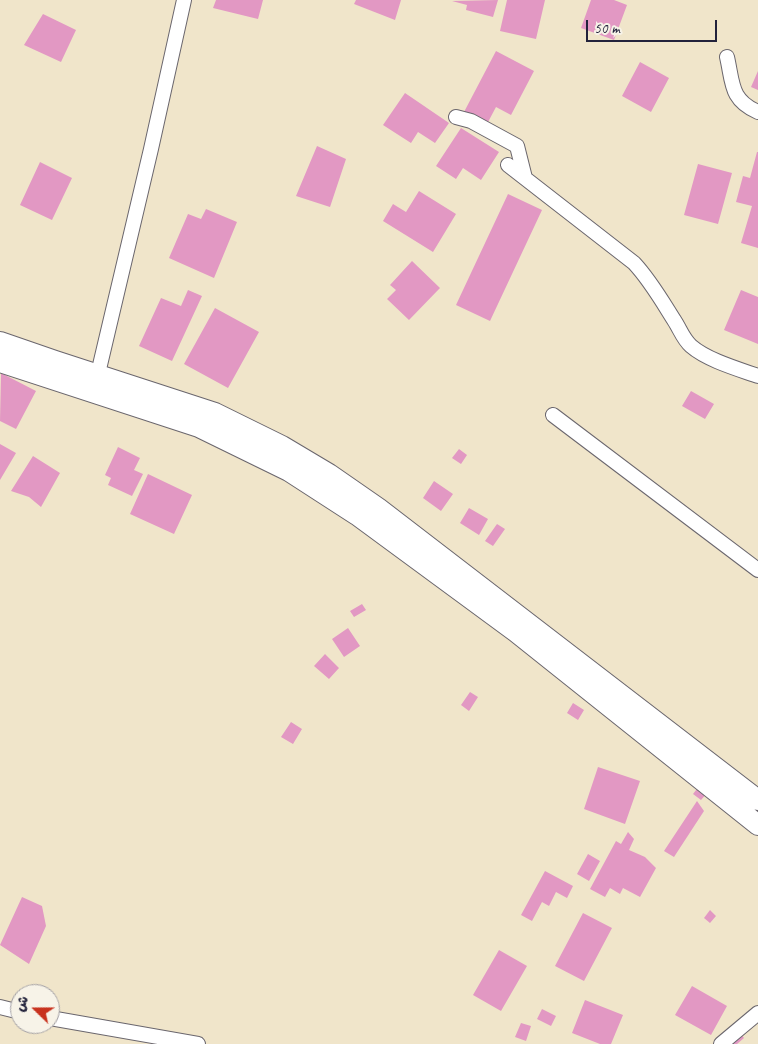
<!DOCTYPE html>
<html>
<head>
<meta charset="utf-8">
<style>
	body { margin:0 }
	#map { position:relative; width:758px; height:1044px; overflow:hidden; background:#f0e5ca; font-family:Caveat,"Playpen Sans Arabic",sans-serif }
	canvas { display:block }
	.north { position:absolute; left:10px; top:984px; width:50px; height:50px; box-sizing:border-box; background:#f7f3e8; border:1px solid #a29fa3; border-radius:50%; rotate:292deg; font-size:14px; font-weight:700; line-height:20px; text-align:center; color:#22223b }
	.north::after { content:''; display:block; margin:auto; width:18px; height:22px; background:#c8321e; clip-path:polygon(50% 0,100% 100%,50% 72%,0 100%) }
	.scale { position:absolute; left:586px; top:20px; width:131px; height:22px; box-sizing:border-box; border:2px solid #22223b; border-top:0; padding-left:6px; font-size:15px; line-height:18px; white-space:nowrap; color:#22223b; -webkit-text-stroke:4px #f7f3e8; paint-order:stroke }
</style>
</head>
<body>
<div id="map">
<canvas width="758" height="1044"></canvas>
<div class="north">ش</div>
<div class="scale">50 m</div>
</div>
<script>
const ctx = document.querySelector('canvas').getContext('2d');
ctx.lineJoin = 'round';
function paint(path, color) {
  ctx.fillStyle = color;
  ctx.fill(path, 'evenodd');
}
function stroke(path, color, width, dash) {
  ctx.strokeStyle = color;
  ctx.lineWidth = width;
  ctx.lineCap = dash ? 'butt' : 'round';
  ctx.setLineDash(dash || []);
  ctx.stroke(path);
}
paint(new Path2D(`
	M216 0H263L258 19 213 8Z
	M356 0H401L395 20 354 4Z
	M498 0 493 17 466 10 467 5 452 1Z
	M507 0H545L536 39 500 31Z
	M591 0H614L627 5 614 40 581 28Z
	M43 14 76 30 61 62 24 45Z
	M496 51 534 71 511 115 496 107 487 124 464 112Z
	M640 62 669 78 651 112 622 96Z
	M758 71V90L751 87Z
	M405 93 449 123 435 143 418 132 411 143 383 125Z
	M461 128 499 152 481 180 463 168 456 179 436 166Z
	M317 146 346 159 330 207 296 196Z
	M757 152H758V248L741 243 752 206 736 202 743 176 750 178Z
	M40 162 72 178 52 220 20 205Z
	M698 164 732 173 718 224 684 215Z
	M419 191 456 214 433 252 383 221 393 204 406 212Z
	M508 194 542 210 490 321 456 305Z
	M206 209 237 222 214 278 169 258 188 214 201 219Z
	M412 261 440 288 409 320 387 299 396 290 390 285Z
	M188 290 202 296 172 361 139 346 161 298 181 306Z
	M741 290 758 297V344L724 330Z
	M215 308 259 332 228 388 184 364Z
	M1 373 36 391 16 429 0 421Z
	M691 391 714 404 705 419 682 406Z
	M0 444 16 453 0 480Z
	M118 447 140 458 134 470 143 474 132 496 108 485 111 478 105 475Z
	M459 449 467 455 461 464 452 458Z
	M33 456 60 473 41 507 29 497 11 491Z
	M148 474 192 495 174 534 130 514Z
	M434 481 453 494 441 511 423 498Z
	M469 508 488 519 479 535 460 523Z
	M497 524 505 529 493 546 485 541Z
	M362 604 366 610 354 617 350 611Z
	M348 628 360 646 344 657 332 639Z
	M325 654 339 668 329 679 314 666Z
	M470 692 478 697 469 711 461 705Z
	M573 703 584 710 578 720 567 713Z
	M291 722 302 729 293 744 281 737Z
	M598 767 640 781 625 824 584 809Z
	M700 785 708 792 701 800 693 794Z
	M697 801 704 811 674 857 664 851Z
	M628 832 634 839 629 850 645 857 656 868 640 897 623 888 620 894 610 888 605 897 590 889 616 841 621 844Z
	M588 854 600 861 589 881 577 874Z
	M545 871 573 886 567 898 556 892 549 906 542 902 532 921 521 915Z
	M22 897 42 906 46 926 29 964 0 945Z
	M710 910 716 916 710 923 704 918Z
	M583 913 612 928 584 981 555 966Z
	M499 950 527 966 501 1011 473 995Z
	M692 986 727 1006 711 1035 675 1015Z
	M585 1000 623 1015 611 1044H600L572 1033Z
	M542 1009 556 1016 551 1026 537 1019Z
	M521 1023 531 1026 526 1041 515 1037Z
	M740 1033 744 1038 737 1044H728Z`), '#e298c3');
const minor = new Path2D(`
	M727 57C733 83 730 100 758 112
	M456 117 471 121 517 146 525 178
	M508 165 634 263C650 280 662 301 674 320 680 329 683 339 691 346 707 360 738 369 758 376
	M96 382 151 149 184 0
	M553 415 758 570
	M0 1007 20 1012
	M50 1018 198 1044
	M721 1044 758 1013`);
const secondary = new Path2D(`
	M0 342 55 361 215 413 282 446 329 474 378 508 758 800
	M0 362 199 427 289 471 357 515 516 632 758 825`);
stroke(minor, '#6a666d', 16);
stroke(secondary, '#6a666d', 22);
stroke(minor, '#fff', 14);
stroke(secondary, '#fff', 20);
</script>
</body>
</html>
